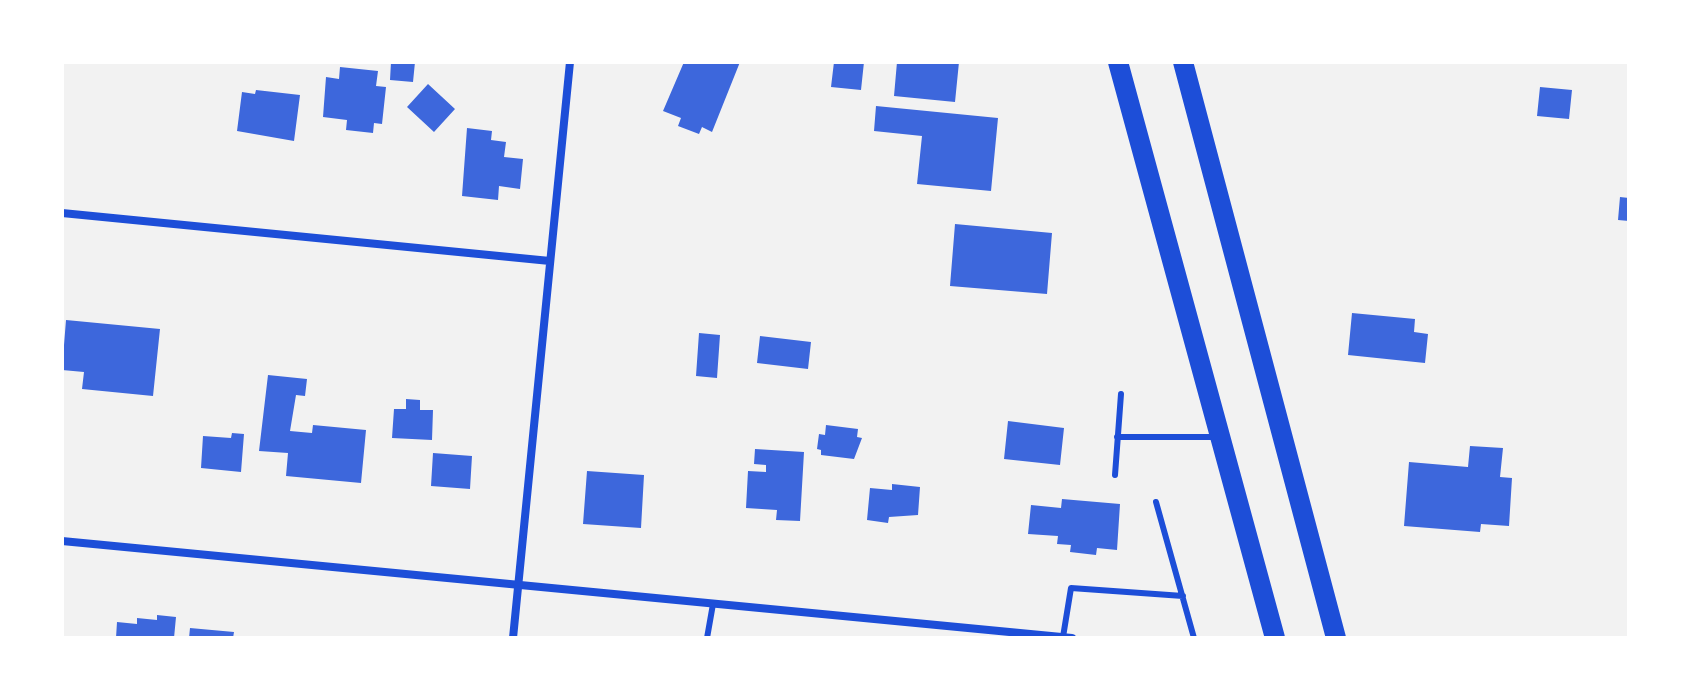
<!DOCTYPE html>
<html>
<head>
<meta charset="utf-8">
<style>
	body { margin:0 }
	#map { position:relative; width:1691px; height:700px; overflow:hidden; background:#f2f2f2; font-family:"Exo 2",sans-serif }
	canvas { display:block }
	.frame { position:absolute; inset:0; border:64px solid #fff; pointer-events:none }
</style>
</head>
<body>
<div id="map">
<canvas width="1691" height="700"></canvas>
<div class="frame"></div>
</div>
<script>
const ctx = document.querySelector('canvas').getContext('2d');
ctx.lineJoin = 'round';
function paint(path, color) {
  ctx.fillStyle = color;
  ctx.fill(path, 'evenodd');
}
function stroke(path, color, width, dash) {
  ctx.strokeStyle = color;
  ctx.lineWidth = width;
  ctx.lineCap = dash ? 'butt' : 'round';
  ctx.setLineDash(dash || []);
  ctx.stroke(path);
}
paint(new Path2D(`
	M391 62H415L413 82 390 80Z
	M684 62H740L712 132 702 127 699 134 678 126 681 118 663 111Z
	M834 62H864L861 90 831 87Z
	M897 62H959L955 102 894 96Z
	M340 67 378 71 376 86 386 87 382 124 374 123 373 133 346 130 347 120 323 117 326 77 339 79Z
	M428 84 455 109 434 132 407 107Z
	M1540 87 1572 90 1569 119 1537 116Z
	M256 90 300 95 294 141 237 131 242 92 255 94Z
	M876 106 998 118 991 191 917 184 922 136 874 131Z
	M467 128 492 131 491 140 506 142 504 157 523 159 520 189 499 186 498 200 462 196Z
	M1620 197 1629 198V221L1618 220Z
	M955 224 1052 233 1047 294 950 286Z
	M1352 313 1415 319 1414 332 1428 334 1425 363 1348 355Z
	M66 320 160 329 153 396 82 389 84 372 62 370Z
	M699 333 720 335 717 378 696 376Z
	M760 336 811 342 808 369 757 363Z
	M268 375 307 379 305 396 296 395 290 431 312 433 313 425 366 430 361 483 286 476 288 453 259 451Z
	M406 399 420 400V410H433L432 440 392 438 394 409H406Z
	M1008 421 1064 428 1060 465 1004 459Z
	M826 425 858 429 857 437 862 438 854 459 821 455V450L817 449 819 434 825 435Z
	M232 433 244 434 241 472 201 468 203 436 231 438Z
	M1470 446 1503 448 1500 477 1512 478 1509 526 1481 524 1480 532 1404 526 1409 462 1468 467Z
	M755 449 804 452 800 521 776 520 777 510 746 508 748 471 766 472V465L754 464Z
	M433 453 472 456 470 489 431 486Z
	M587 471 644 475 641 528 583 524Z
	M892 484 920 487 918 515 889 517 888 523 867 520 870 488 892 490Z
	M1062 499 1120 504 1117 550 1097 548 1096 555 1070 552 1071 545 1057 544 1058 536 1028 534 1031 505 1061 508Z
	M157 615 176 617 174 638H116L117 622 137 624V618L157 620Z
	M190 628 234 632 233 638H189Z`), '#3d67dc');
stroke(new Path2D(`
	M1117 437H1217
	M1115 475 1121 394
	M1156 502 1194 638
	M1063 637 1071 588 1183 596
	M707 638 713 604`), '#1d4ed8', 6);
stroke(new Path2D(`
	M62 213 550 261
	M62 541 1072 638
	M513 638 570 62`), '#1d4ed8', 8);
stroke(new Path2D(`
	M1118 62 1275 638
	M1183 62 1336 638`), '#1d4ed8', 20);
</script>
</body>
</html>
